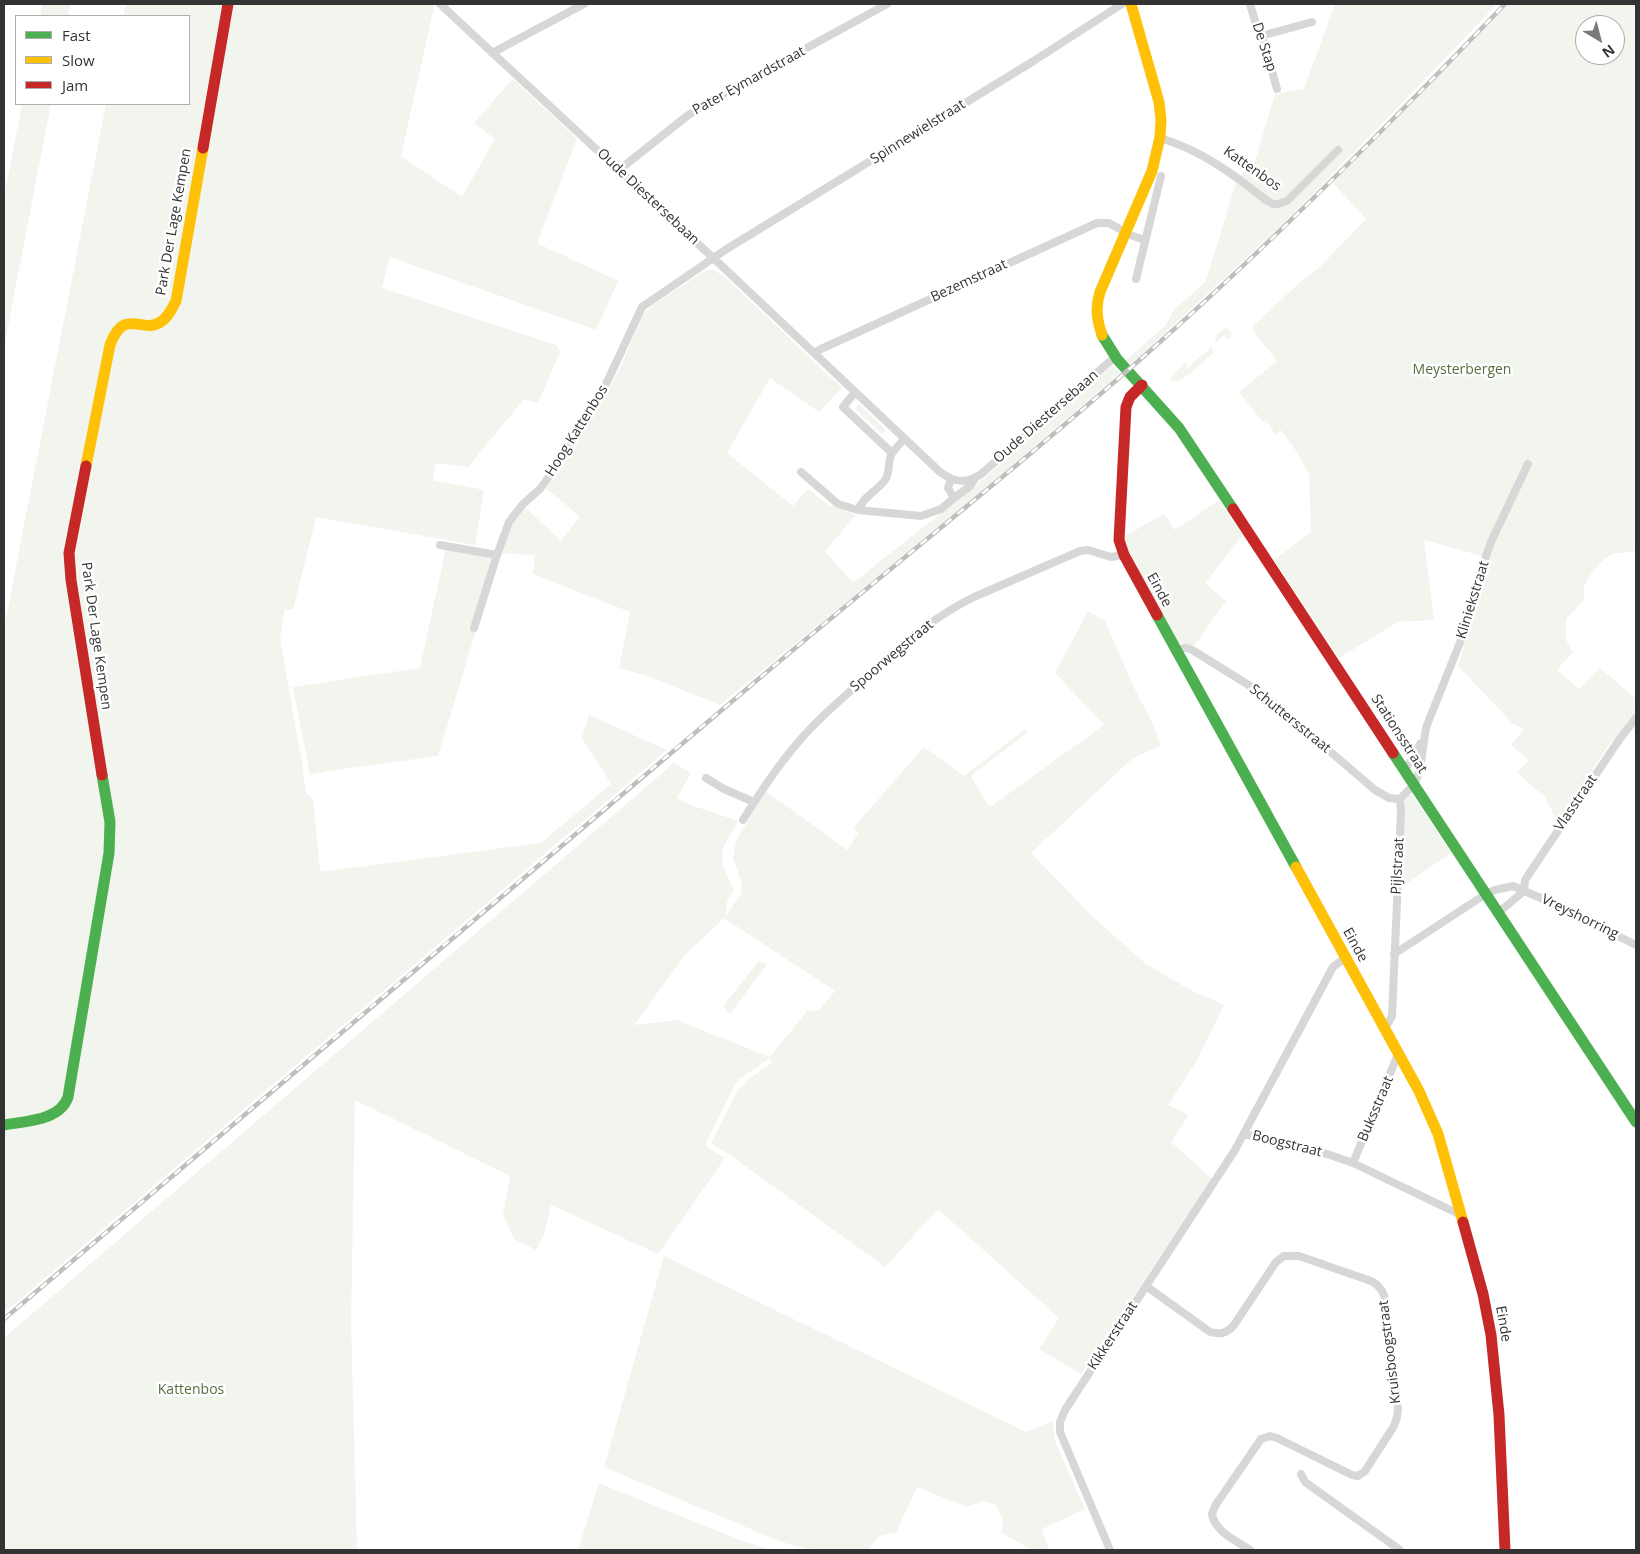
<!DOCTYPE html>
<html>
<head>
<meta charset="utf-8">
<style>
	body { margin:0 }
	#map { position:relative; width:1640px; height:1554px; overflow:hidden; background:#fff; font-family:"Open Sans",sans-serif }
	canvas { display:block }
	.frame { position:absolute; inset:0; border:5px solid #333; pointer-events:none }
	.legend { position:absolute; left:15px; top:15px; width:175px; height:90px; box-sizing:border-box; background:#fff; border:1px solid #adadad; margin:0; padding:6px 9px; list-style:none; font-size:15px; color:#333 }
	.legend li { display:flex; align-items:center; gap:10px; height:25px }
	.legend b { width:25px; border:1px solid #adadad }
	.north { position:absolute; left:1575px; top:15px; width:50px; height:50px; box-sizing:border-box; background:#fff; border:1px solid #adadad; border-radius:50%; rotate:143deg; font-size:14px; font-weight:700; line-height:20px; text-align:center; color:#333 }
	.north::after { content:''; display:block; margin:auto; width:18px; height:22px; background:#7a7a7a; clip-path:polygon(50% 0,100% 100%,50% 72%,0 100%) }
</style>
</head>
<body>
<div id="map">
<canvas width="1640" height="1554"></canvas>
<div class="frame"></div>
<ul class="legend">
<li><b style="height:6px;background:#4caf50"></b>Fast</li>
<li><b style="height:6px;background:#ffc107"></b>Slow</li>
<li><b style="height:6px;background:#c62828"></b>Jam</li>
</ul>
<div class="north">N</div>
</div>
<script>
const ctx = document.querySelector('canvas').getContext('2d');
ctx.lineJoin = 'round';
function paint(path, color) {
  ctx.fillStyle = color;
  ctx.fill(path, 'evenodd');
}
function stroke(path, color, width, dash) {
  ctx.strokeStyle = color;
  ctx.lineWidth = width;
  ctx.lineCap = dash ? 'butt' : 'round';
  ctx.setLineDash(dash || []);
  ctx.stroke(path);
}
function drawText(font, color, halo, rows, align = 'center') {
  ctx.font = font + ' "Open Sans",sans-serif';
  ctx.lineWidth = 5;
  ctx.setLineDash([]);
  ctx.textBaseline = 'middle';
  ctx.strokeStyle = halo;
  ctx.fillStyle = color;
  for (const [text, x, y, turn = 0] of rows) {
    ctx.save();
    ctx.translate(x, y);
    ctx.rotate((+turn || 0) * Math.PI / 180);
    ctx.textAlign = isNaN(turn) ? turn : align;
    if (halo) ctx.strokeText(text, 0, 0);
    ctx.fillText(text, 0, 0);
    ctx.restore();
  }
}
paint(new Path2D(`
	M42 4H71L68 16H40Z
	M126 4H432L434 7 401 156 462 197 495 139 474 123 513 79 577 139 537 243 618 281 596 330 390 257 382 288 556 345 560 352 538 403 524 399 468 467 436 463 433 480 484 490 475 545 316 517 293 610 285 609 280 639 303 769 306 794 313 798 320 872 541 843 611 784 582 738 589 715 667 750 4 1313V628L106 104H189V16H123Z
	M1335 4H1497L1382 124 1284 223 1131 364 1127 359 1165 326 1174 310 1206 281 1237 179 1255 161 1275 94 1304 89Z
	M1508 4H1636V550C1628 554 1620 552 1612 554 1604 557 1585 579 1584 588 1583 592 1585 596 1584 600L1566 619V640L1573 652 1557 670 1579 689 1600 668 1636 699V715L1608 746 1558 823 1545 797 1525 780 1517 771 1529 761 1511 745 1524 729 1512 723 1458 666 1489 558 1424 540 1434 620 1398 622 1339 658 1274 560 1311 532 1309 474 1296 451 1281 430 1276 435 1266 420 1263 422 1239 392 1277 361 1252 329V327L1300 282 1319 268 1366 219 1333 183ZM1585 25H1615V55H1585Z
	M22 104H51L4 347V198Z
	M706 270H714L725 277 842 388 819 412 770 378 727 453 793 506 808 489 827 504 856 515 825 551 853 583 980 482 1113 365 1120 373 989 485 720 705 647 676 619 668 630 612 533 574 535 555 501 553 511 526 526 508 561 541 579 517 563 502 546 489 566 462 620 369 643 314 650 307Z
	M1225 328 1230 330 1231 336 1226 340 1225 335 1216 342 1215 336Z
	M1212 347 1213 353C1203 361 1184 384 1171 381V376L1186 362 1187 368Z
	M859 404 886 430 882 434 855 409Z
	M1219 500 1243 535 1205 583 1226 601 1194 646 1175 642 1128 557 1123 537 1164 514 1175 530Z
	M446 548 490 558 493 560 476 630 438 756 327 771 310 775 293 687 420 668Z
	M1088 611 1105 621 1136 692 1151 720 1161 746 1133 758 1031 853 1093 917 1146 964 1192 991 1224 1005 1197 1060 1168 1105 1189 1115 1171 1142 1212 1179 1081 1374 1039 1349 1059 1318 938 1209 885 1267 730 1155 711 1143 738 1090 750 1078 772 1063 770 1058 739 1079 733 1088 706 1143 708 1148 725 1158 658 1254 551 1205 544 1235 536 1250 514 1239 503 1215 510 1176 355 1100 351 1322 357 1550H4V1338L674 763 691 773 677 798 688 804 738 821 722 850 723 867 734 890 727 901 725 917 741 894 742 884 733 858 736 841 766 791 847 850 858 834 854 827 924 747 964 776 1025 729 1027 733 971 776 983 797 990 807 1104 725 1055 673ZM724 918 835 991 818 1011 808 1010 770 1057 677 1020 634 1025 685 955Z
	M1410 795H1413L1451 853 1401 887 1405 802 1407 796Z
	M759 961 767 964 730 1014 723 1006Z
	M664 1256 1026 1432 1053 1421 1055 1441 1085 1509 1042 1529 1049 1550H1033L1001 1533C1005 1520 1002 1515 994 1504L983 1501 967 1507 917 1487 896 1533 879 1536 868 1550H814L791 1545 767 1536 604 1467Z
	M599 1483 740 1540 772 1550H578Z`), '#f1f5ed');
stroke(new Path2D(`
	M440 4 724 268 940 472C954 482 964 484 980 475L1116 356
	M1250 4 1258 31 1264 42 1277 89
	M1261 36 1312 22
	M492 53 584 4
	M1160 138C1201 150 1233 174 1266 200L1273 204H1278L1287 201 1338 150
	M619 170 687 116 710 101 887 4
	M1136 279 1161 176
	M814 353 821 349 1097 223H1109L1130 235 1145 240
	M855 392 843 407 892 453 904 439
	M801 472 838 504 858 510 921 516 941 509 954 498 948 488 951 479
	M954 498 970 486 976 477
	M858 510C863 497 877 491 885 480 891 471 887 462 892 453
	M440 545 497 555
	M474 628 497 555 509 522 523 504 540 489 562 459 608 380 642 307 725 250 1032 62 1122 4
	M1176 653C1182 646 1186 647 1194 651L1263 694 1375 790 1389 798 1400 799
	M1404 769 1413 759 1420 744
	M706 778 724 789 754 802
	M743 820C763 788 784 756 811 728 831 707 854 688 876 669 906 641 937 615 974 597L1080 551 1088 550 1111 557 1124 555
	M1524 891 1525 880 1533 868 1619 740 1636 718
	M1498 913 1524 891
	M1394 954 1486 894 1495 890 1513 886 1545 900 1636 945
	M1384 1027 1387 1025 1392 1016 1401 811 1400 799C1404 794 1410 790 1414 784 1423 770 1422 742 1427 725L1461 640 1477 582 1491 542 1528 464
	M1244 1134 1327 1154 1353 1163 1461 1215
	M1353 1163 1398 1054
	M1146 1286 1210 1332C1221 1335 1227 1333 1234 1325L1276 1262 1284 1256H1299L1371 1281C1378 1284 1381 1288 1384 1295L1398 1409 1397 1417 1394 1426 1365 1471 1358 1476 1352 1475 1277 1438 1270 1436 1261 1439 1215 1506 1212 1514C1215 1532 1237 1541 1250 1550
	M1301 1474 1305 1482 1400 1550
	M1110 1550 1060 1432V1422L1065 1410 1235 1150 1333 967 1345 958`), '#d7d7d7', 8);
stroke(new Path2D(`
	M1102 335 1117 359 1179 428 1233 509
	M1157 615 1296 867
	M1393 753 1636 1122
	M4 1125C25 1121 60 1121 68 1097L109 853 110 822 102 775`), '#4caf50', 11);
stroke(new Path2D(`
	M1102 335C1097 320 1095 308 1100 292L1152 171 1160 137 1161 120 1159 102 1131 4
	M86 466 110 345C125 305 142 336 162 321 169 316 172 308 176 301L203 148
	M1296 867 1419 1091 1438 1134 1463 1222`), '#ffc107', 11);
stroke(new Path2D(`
	M203 148 228 4
	M1142 385 1130 397 1126 407 1119 540 1124 555 1157 615
	M86 466 69 553 71 580 102 775
	M1233 509 1393 753
	M1463 1222 1483 1294 1491 1335 1499 1415 1505 1550`), '#c62828', 11);
const rail = new Path2D(`
	M4 1319C256 1105 508 890 762 676 894 564 1031 457 1161 341 1281 234 1394 120 1505 4`);
stroke(rail, '#bebebe', 4.5);
stroke(rail, '#fff', 2.5, [8]);
drawText('14px', '#333', '#fff', [
	["De Stap",1264,47,72],
	["Pater Eymardstraat",749,81,-29],
	["Spinnewielstraat",918,132,-32],
	["Kattenbos",1252,169,35],
	["Oude Diestersebaan",648,197,43],
	["Park Der Lage Kempen",174,222,-80],
	["Bezemstraat",969,281,-25],
	["Oude Diestersebaan",1046,417,-41],
	["Hoog Kattenbos",577,431,-58],
	["Einde",1159,590,61],
	["Kliniekstraat",1473,600,-73],
	["Park Der Lage Kempen",96,636,82],
	["Spoorwegstraat",892,656,-40],
	["Schuttersstraat",1290,719,39],
	["Stationsstraat",1399,734,57],
	["Vlasstraat",1576,803,-56],
	["Pijlstraat",1398,866,-87],
	["Vreyshorring",1580,917,26],
	["Einde",1355,945,61],
	["Buksstraat",1376,1109,-67],
	["Boogstraat",1287,1144,14],
	["Einde",1503,1324,80],
	["Kikkerstraat",1113,1336,-57],
	["Kruisboogstraat",1390,1352,-97]
]);
drawText('14px', '#56703f', '#fff', [
	["Meysterbergen",1462,370],
	["Kattenbos",191,1390]
]);
</script>
</body>
</html>
